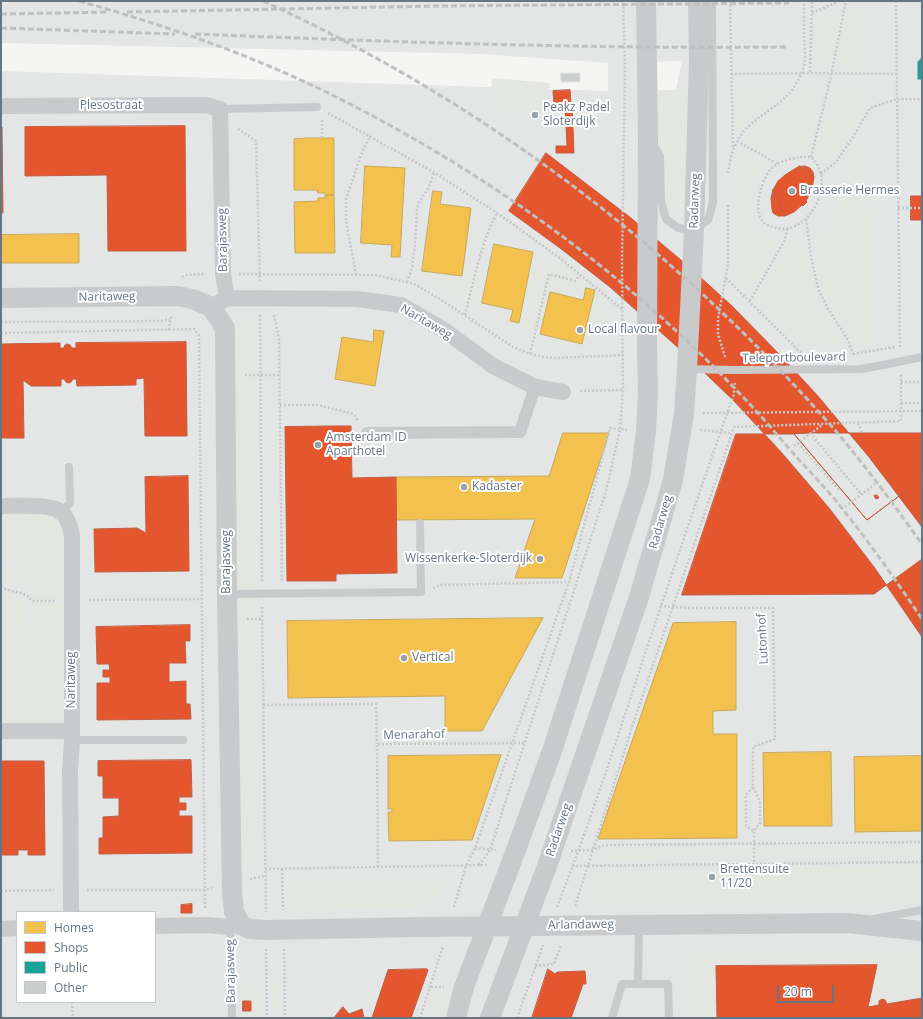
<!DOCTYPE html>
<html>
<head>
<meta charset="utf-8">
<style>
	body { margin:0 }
	#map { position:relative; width:923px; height:1019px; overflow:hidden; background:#f5f5f4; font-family:"Open Sans",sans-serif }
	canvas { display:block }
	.frame { position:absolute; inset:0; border:2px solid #677682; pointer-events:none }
	.legend { position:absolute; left:16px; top:911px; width:140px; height:92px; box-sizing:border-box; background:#fff; border:1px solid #c2c8cd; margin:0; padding:5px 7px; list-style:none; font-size:12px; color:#677682 }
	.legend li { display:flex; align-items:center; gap:8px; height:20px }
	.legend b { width:20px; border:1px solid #c2c8cd }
	.scale { position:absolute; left:777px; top:985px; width:57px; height:18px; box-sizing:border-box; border:2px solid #677682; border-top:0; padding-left:5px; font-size:12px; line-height:14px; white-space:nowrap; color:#677682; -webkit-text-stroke:3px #fff; paint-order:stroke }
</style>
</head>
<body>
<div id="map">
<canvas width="923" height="1019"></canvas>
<div class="frame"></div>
<ul class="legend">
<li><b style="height:11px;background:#f2c14e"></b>Homes</li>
<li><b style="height:11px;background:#e4572e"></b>Shops</li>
<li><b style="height:11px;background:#17a398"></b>Public</li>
<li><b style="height:11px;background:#cccece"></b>Other</li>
</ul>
<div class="scale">20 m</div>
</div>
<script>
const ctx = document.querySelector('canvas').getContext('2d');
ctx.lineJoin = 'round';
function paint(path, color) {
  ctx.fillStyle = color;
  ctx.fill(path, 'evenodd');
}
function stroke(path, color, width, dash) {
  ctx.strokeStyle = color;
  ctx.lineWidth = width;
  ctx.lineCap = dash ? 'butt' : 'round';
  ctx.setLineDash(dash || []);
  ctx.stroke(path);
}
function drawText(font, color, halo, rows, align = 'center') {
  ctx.font = font + ' "Open Sans",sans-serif';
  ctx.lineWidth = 4;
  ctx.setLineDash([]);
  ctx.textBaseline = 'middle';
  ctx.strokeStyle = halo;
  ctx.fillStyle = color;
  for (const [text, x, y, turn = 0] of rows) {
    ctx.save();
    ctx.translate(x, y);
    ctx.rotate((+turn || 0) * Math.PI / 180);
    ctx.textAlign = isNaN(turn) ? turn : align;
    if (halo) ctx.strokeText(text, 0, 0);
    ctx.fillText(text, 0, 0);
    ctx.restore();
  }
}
paint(new Path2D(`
	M1 1H922V1018H1V71L608 91V63L481 54 1 43ZM682 61 675 94 658 90 657 62ZM17 912H155V1002H17Z`), '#e4e5e5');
paint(new Path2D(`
	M857 1H868V70L839 69 848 5Z
	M841 11 830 70 821 69 820 12Z
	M683 64 686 202 685 211 682 214C677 214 671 210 668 207 662 199 664 162 664 151L658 146 655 90H679Z
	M492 78 550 83 547 111 490 106Z
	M787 87C780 99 769 104 758 111 749 117 742 126 735 134L733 89Z
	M824 89 808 148 805 151 789 153 779 157 743 141 749 134 761 124 791 102 801 90Z
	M834 89 866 90C873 111 841 146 828 161H821L816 158V152Z
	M870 129V174L873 344 854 343 851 335 841 322 825 295 815 245 831 227 838 213 847 183 842 162 848 156 866 131Z
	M739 151 757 156 767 164C763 168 759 172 757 176 749 191 745 218 759 232 764 237 771 237 778 239L779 242 751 291 734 273 736 255 735 158Z
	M802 234C807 243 808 265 811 277 817 302 828 323 843 344H805L758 298 792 238 795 235Z
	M573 268 602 295 594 345 552 342 534 337 509 324 420 273Z
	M254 317 260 857 256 856 255 863 244 865 233 338C239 327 242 322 254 317Z
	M1 511 50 514 62 526 65 532 67 597 36 598C32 584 18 585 7 583L4 582 15 564 13 557 5 554 1 555Z
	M1 593 22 597 25 599C23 614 21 625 33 638H37L43 635C33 623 33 619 35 604H67L66 705 59 717 52 723 1 728Z
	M922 848V856L601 860 604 851Z
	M922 867V902L878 905 601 907 592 906 586 903 597 871Z
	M444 880 436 907 290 909 291 882Z
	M922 949V1018H690V952Z
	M279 978 280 1018H273L272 979Z
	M240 981H261L262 1018H240Z
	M433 995 450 996 451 1003 446 1018H425Z`), '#e4e7e1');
const homes = new Path2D(`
	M309 138H334V195L325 196V193H318L317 190H294V139Z
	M365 166 405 168 400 257H391L392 245 361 243Z
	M433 191 442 192 440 204 471 208 462 276 422 271Z
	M334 195 335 253H295L294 202 318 201V198H325V196Z
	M79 234V263H1V235Z
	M494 244 533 252 519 323 510 321 513 310 482 303Z
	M586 288 595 290 582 344 540 334 550 292 583 300Z
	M374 330 384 331 375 386 335 379 342 337 373 342Z
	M563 433H609L562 578H515L535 519 396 520V477L549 476Z
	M543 618 482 731H445V696L288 698 287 621Z
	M736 622V710L713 711V734H737V838L598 839 673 623Z
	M831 752 832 826H764L763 753Z
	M501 755 472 840 389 841 388 812H392V809H388V756Z
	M922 756V831L855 832 854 757Z`);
paint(homes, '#f2c14e');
stroke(homes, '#c8aa5e', 1);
const shops = new Path2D(`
	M570 90 571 103H572L574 153H556V146H567L565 104H554L553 91Z
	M185 126 186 251H108L107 175 25 176V127Z
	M1 127H2L3 213H1Z
	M546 153 631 218 688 266 732 306 781 356 817 395 869 457 922 527V637L874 567 829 508 781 452 734 401 683 352 610 287 560 248 509 211Z
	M800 166 814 177 812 189 806 201 807 202 803 206 802 205 794 212 785 216 773 190 778 181 785 175Z
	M805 166 810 168 813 172 814 177 800 167Z
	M773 190 785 216H778L773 213 772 209 771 199Z
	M911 196H922V220H911Z
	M186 342 187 436H145L144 378 136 379V385L77 386 76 379H73L71 382 69 383 66 382 64 379H61V386H31L23 380 24 438H1V344L60 343V348H64L65 345 67 344 70 345 72 348H76V343Z
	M328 426H351L352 478 396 477 397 573 336 574V581H287L285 427Z
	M810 433H922V479L867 520 794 434ZM877 495 879 498 876 499 874 496Z
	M736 434H794L867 520 922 479V559L874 594 682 595Z
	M188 476 189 571 95 572 94 529 137 528 146 533 145 477Z
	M190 625V641H185L186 663H169V682L186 681V704H190L191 719 97 720V683H110V677H103V670H110L109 664H97L96 627Z
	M191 760 192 797H179V803H186V810H179V816H192V853L99 854V838H103V817L119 816V798H103V776H98V761Z
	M1 761H44L45 855H28V850H18V855H1Z
	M192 904V913H181V905Z
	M877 965 868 1007 879 1005V1001L882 999 885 1000 887 1004 922 998V1018H717L716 966Z
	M427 969 428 970 411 1018H372L388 970Z
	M548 969 555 974 557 972 585 971 586 984H583L571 1018H532Z
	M243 1001H251V1011H243Z
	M343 1007 349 1014 362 1009 364 1018H334Z`);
paint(shops, '#e4572e');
stroke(shops, '#be6047', 1);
const public = new Path2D(`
	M922 58V79H918V62Z`);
paint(public, '#17a398');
stroke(public, '#2f9691', 1);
const building = new Path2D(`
	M561 73H580V82H561Z`);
paint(building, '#cccece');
stroke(building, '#e4e4e4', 1);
stroke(new Path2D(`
	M730 1 733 148
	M896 1 900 348
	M812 13 840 1
	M810 72 812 1
	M731 74 810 73 896 74
	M328 113 435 173 503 217 561 259 623 310
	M322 120V137
	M238 129 256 141 260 282
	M737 141 778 164
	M800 157H811C840 183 804 247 766 224 751 215 761 181 770 170 777 162 789 159 800 157Z
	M811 157 831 76 846 1
	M728 173C730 156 736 137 749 126 773 104 793 101 804 66 806 58 805 49 804 41 804 28 804 14 804 1
	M821 174 836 162 853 137 870 108 897 99H922
	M898 208H922
	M806 219 811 257 818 288 827 307 848 340 853 354
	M239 274 376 275 414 284 440 299 513 347 530 354 543 357 555 358 624 355
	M356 275 346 220V199L362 152 370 136
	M182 277 186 275 206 274
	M726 278 802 354H818
	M407 282 412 268 415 244 417 211 419 202 428 189 434 173
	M750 301 785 240 787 229
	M260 315 262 582
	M274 315 279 339 282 581
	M465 315C474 281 480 245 497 213
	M1 322 161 321 170 319
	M169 330 170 319 173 315
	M1 333 194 329 199 335 205 908
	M530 354 549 274 575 281 580 275
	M853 354 895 347
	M725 357 718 334V319L728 263V204
	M245 375H279
	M901 382H922
	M580 391 623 390
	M901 403H922
	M280 405H318L354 414 358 421
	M703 413 922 411
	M858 423 862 433
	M700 430 731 433
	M810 433 861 494
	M798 443 840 491
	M794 446 822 425
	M845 507 875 484
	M1 586C11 595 23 588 32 601H56
	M433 588 441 585 569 582
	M89 600 202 599
	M660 606 690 608H773L775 739 753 747V787L760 801V823L754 831V864
	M262 607 266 912
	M247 619H262
	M263 705 376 704 377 744
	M753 787 746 795V826L754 831
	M475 848 496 850
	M571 851 592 850 605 845 922 842
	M479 865 490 850 606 491 620 430 623 390 622 261 625 63 623 1
	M572 866 922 862
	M378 867 377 744 525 743
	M265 869 489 865
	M282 869 283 910
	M250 879 265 876
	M87 890H206L212 888
	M1 891 54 890
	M575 906 635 718 734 427 901 421V375
	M454 907 466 866 475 848 569 582 610 428 627 430
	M557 907C596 808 627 706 661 606 685 535 709 464 734 394L735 383
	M266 949 267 1018
	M284 949 285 1018
	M535 966 554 964 561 945
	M431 987H444
	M72 1002 73 1018
	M420 1018 443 946
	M517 1018 543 945`), '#c7c8c9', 2.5, [2, 2]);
stroke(new Path2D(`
	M220 109 317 107
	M653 144 660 156 661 201 666 219 678 228 694 230 708 220 713 203 712 1
	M687 369 733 370 861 369 878 366 922 357
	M61 513 70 503 69 467
	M228 594 421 592 420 523
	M72 740H183
	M874 919 922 910
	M232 926 230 927 232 1018
	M638 984 639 926
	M612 1018 622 984H668L669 1018`), '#c9cacb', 8);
stroke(new Path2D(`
	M367 433 520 432 535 387`), '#c9cacb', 12);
stroke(new Path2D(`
	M1 106 206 105 220 109 223 274 227 298 211 307
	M227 298 357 299 401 305 444 330 493 366 535 387 563 392
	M1 506C16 506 46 504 58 510 67 515 70 526 72 535V740L70 770 71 912
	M1 731H72
	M155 926 205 925 230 927
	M1 929 17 928`), '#c9cacb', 16);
stroke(new Path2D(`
	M1 298 177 296 193 299 211 307 225 328 227 595 232 892 234 912 241 925 250 929 266 930 420 927 847 923 922 931
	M456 1018 464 987 516 850 552 751 640 479 646 431 648 393 647 347 648 135 646 1
	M490 1018 547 866 639 597 673 480 684 414 687 369 694 230 699 61 698 1`), '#c9cacb', 20);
stroke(new Path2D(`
	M79 1C161 24 243 52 320 89 476 165 621 268 740 394 759 413 776 434 794 454 808 470 823 485 837 502 867 539 895 579 922 619
	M263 1C478 99 669 243 826 420 861 459 891 501 922 544
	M127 12 439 6 789 3
	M1 14 109 12
	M1 28 175 34
	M195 34C393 42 590 49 788 47`), '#bfc0c1', 3, [6, 3]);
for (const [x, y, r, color] of [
	[535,115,4,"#99a2aa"],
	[792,191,4,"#99a2aa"],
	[580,330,4,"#99a2aa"],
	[318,445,4,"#99a2aa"],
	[464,487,4,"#99a2aa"],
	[540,559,4,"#99a2aa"],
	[404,658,4,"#99a2aa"],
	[712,877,4,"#99a2aa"]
]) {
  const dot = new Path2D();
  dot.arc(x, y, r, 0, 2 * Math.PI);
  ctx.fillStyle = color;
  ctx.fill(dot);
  stroke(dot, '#fff', 1.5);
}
drawText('12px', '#677682', '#fff', [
	["Plesostraat",111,106],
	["Radarweg",695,201,-88],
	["Barajasweg",223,240,-91],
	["Naritaweg",107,297,-1],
	["Naritaweg",426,322,30],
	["Teleportboulevard",794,358,-1],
	["Radarweg",661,522,-74],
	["Barajasweg",227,562,-90],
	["Lutonhof",763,639,-93],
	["Naritaweg",72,680,-90],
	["Menarahof",414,735,-1],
	["Radarweg",559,830,-71],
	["Arlandaweg",581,925,-1],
	["Barajasweg",231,971,-91]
]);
drawText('12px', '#677682', '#fff', [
	["Peakz Padel",543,108],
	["Sloterdijk",543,122],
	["Brasserie Hermes",800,191],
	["Local flavour",588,330],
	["Amsterdam ID",326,438],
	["Aparthotel",326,452],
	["Kadaster",472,487],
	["Wissenkerke-Sloterdijk",532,559,"right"],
	["Vertical",412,658],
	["Brettensuite",720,870],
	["11/20",720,884]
], 'left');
</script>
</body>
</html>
